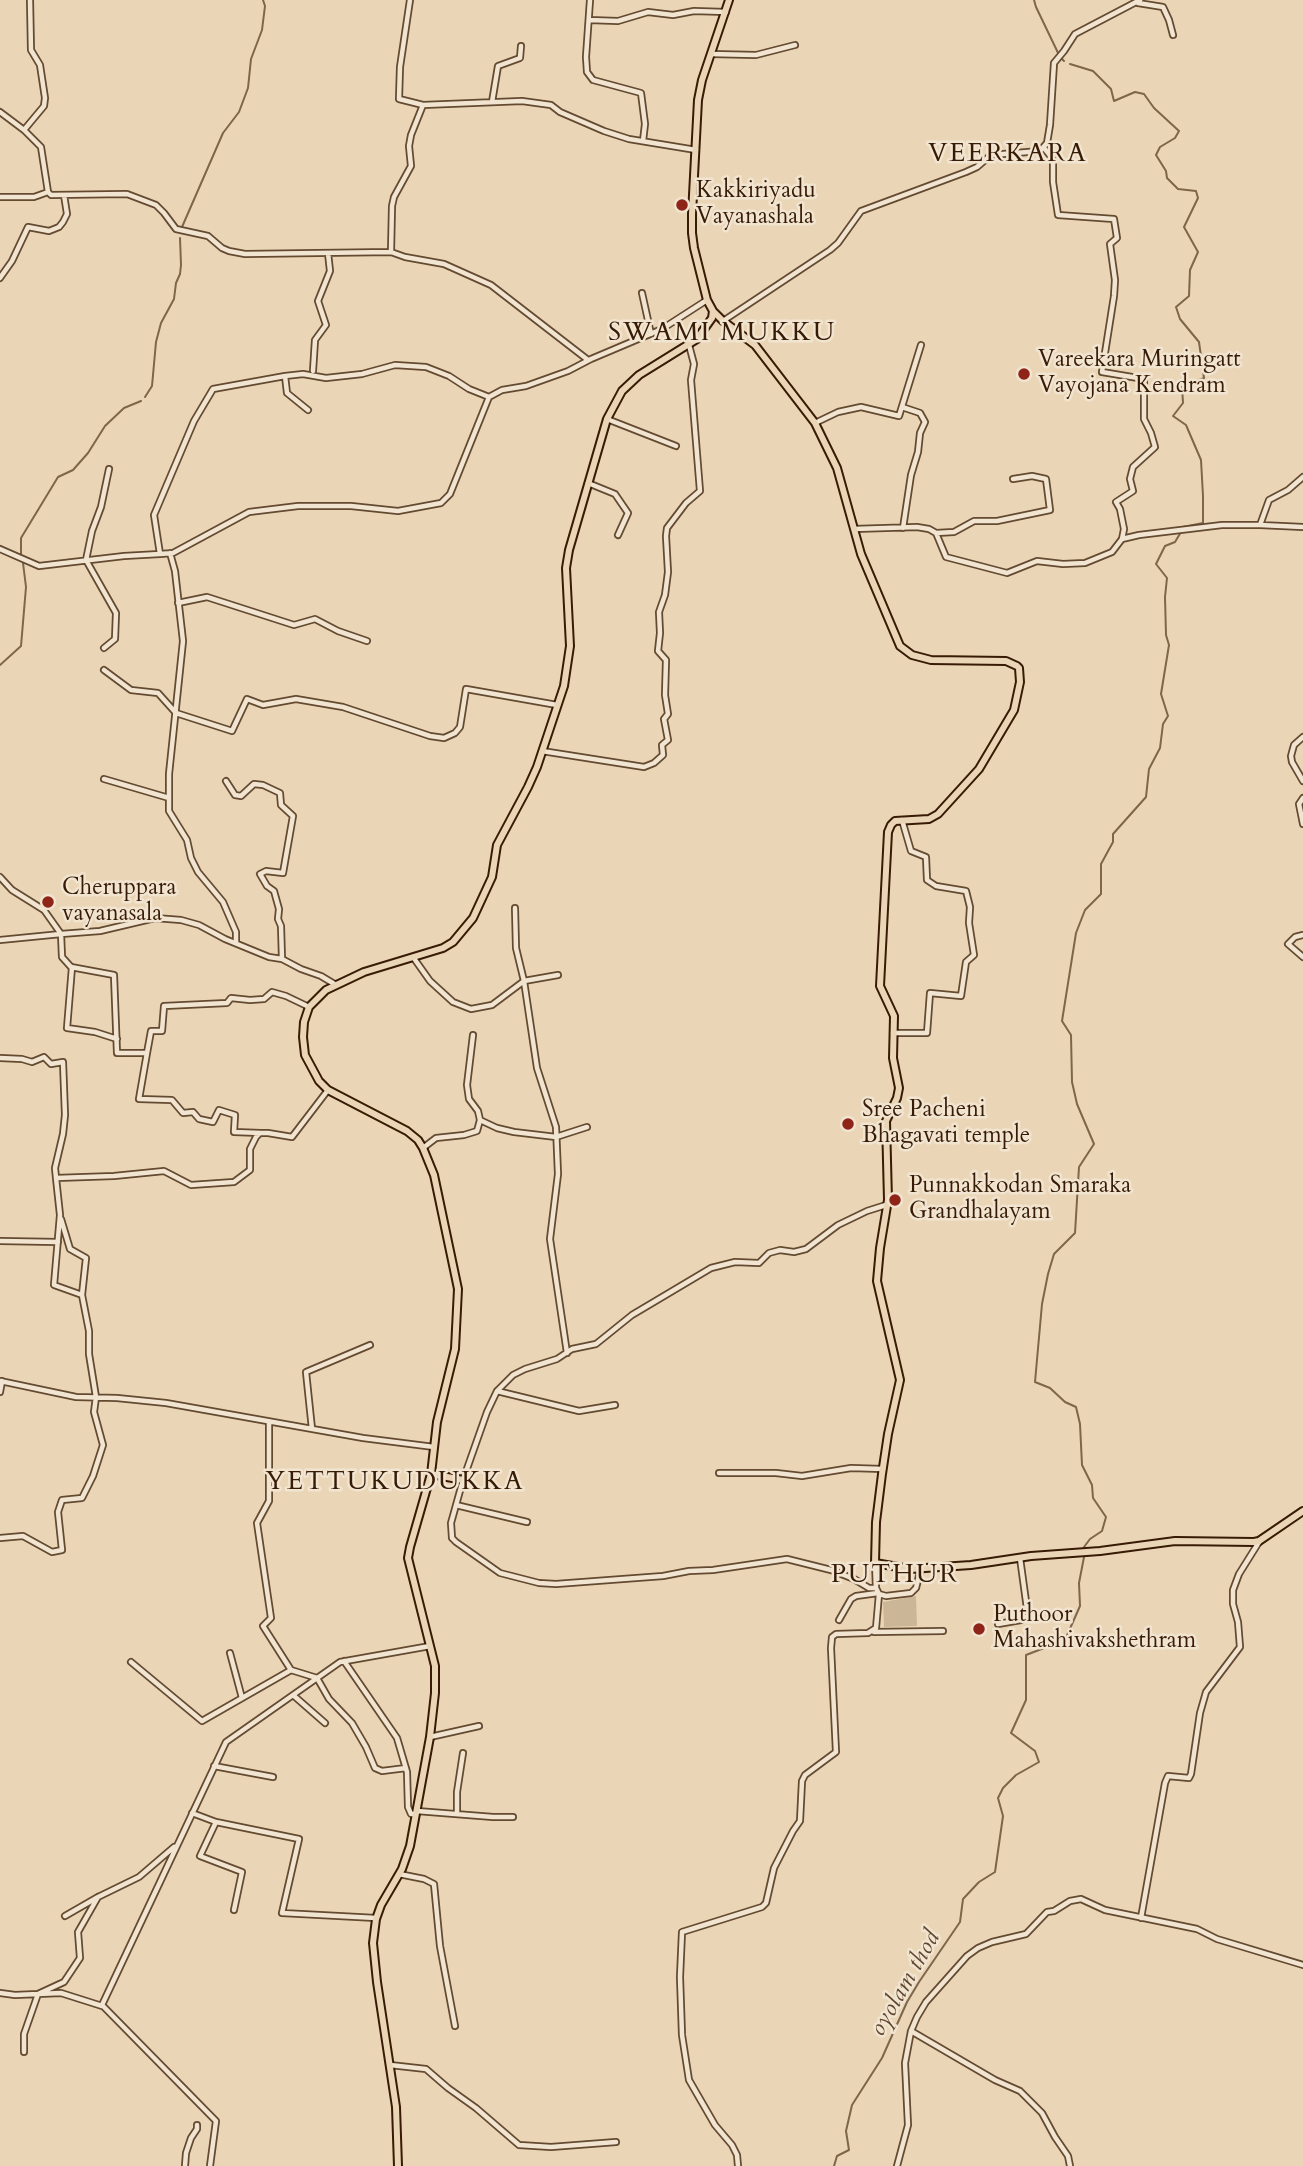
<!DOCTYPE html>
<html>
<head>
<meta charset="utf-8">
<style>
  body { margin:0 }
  canvas { display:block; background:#ead6b6 }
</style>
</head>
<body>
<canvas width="1303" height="2166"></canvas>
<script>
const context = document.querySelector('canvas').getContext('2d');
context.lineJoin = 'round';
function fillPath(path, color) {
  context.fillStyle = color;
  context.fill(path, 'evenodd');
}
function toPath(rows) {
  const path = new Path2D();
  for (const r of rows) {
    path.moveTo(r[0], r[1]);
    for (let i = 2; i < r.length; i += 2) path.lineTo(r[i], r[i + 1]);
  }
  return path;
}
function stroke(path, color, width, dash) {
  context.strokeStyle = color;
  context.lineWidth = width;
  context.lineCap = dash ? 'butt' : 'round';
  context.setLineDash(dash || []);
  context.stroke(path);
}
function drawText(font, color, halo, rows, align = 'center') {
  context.font = font + ' Cardo,serif';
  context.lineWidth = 5;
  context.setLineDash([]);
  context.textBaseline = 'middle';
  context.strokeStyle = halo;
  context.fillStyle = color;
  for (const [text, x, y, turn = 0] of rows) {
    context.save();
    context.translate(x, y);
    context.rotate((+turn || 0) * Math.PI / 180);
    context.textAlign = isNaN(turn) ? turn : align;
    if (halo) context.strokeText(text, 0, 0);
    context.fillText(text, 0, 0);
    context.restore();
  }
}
fillPath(toPath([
  [916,1596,917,1626,884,1627,883,1602]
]), '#ccb698');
stroke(toPath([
  [1034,0,1036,7,1060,57,1064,61],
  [1070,64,1093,71,1111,89,1114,101,1135,92,1144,94,1154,108,1179,131,1175,138,1160,147,1156,155,1166,171,1167,178,1178,189,1196,191,1198,198,1184,227,1198,252,1190,270,1189,296,1176,307,1180,319,1199,342,1204,378,1182,387,1183,403,1173,416,1186,425,1201,460,1203,496,1203,523,1183,527],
  [182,227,223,133,239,112,248,88,251,59,262,30,265,6,263,0],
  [145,397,152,386,156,342,161,323,174,299,176,283,180,274,181,265,180,238],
  [21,554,21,538,58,477,73,470,88,453,105,426,124,408,141,401],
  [0,665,21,646,26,587,23,563],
  [1084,1547,1090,1539,1102,1531,1106,1517,1093,1498,1092,1485,1082,1465,1080,1424,1076,1407,1065,1402,1050,1388,1035,1382,1042,1304,1048,1274,1054,1254,1075,1233,1079,1167,1094,1144,1077,1104,1072,1082,1071,1035,1062,1021,1076,933,1085,910,1101,894,1101,864,1113,842,1113,834,1146,797,1149,769,1160,748,1163,724,1168,716,1161,694,1169,645,1166,635,1165,597,1167,578,1156,564,1165,546,1175,542,1181,532],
  [834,2166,837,2156,849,2150,846,2131,852,2105,882,2058,907,2002,919,1982,960,1922,963,1899,979,1882,995,1872,1003,1816,998,1798,1003,1788,1016,1775,1039,1762,1035,1751,1011,1733,1026,1700,1026,1655,1065,1640,1080,1606,1079,1583,1084,1557]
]), '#7e654b', 2);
const minor = toPath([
  [410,0,400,67,399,99,423,105,522,101,551,105,560,112,604,131,629,139,696,150],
  [590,0,586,57,587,72,593,80,641,93,645,124,643,141],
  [1138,3,1163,7,1169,20,1173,35],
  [589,20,618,21,648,12,673,15,694,11,726,12],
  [711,54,756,55,795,45],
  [492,102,498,66,520,58,521,46],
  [0,112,24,130,41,147,48,192,51,195,127,194,156,205,164,213,176,229,208,236,222,248,229,251,245,254,391,252,405,257,444,264,491,285,588,360,586,361],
  [24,130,44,106,45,98,40,65,31,50,30,0],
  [1044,148,1053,159,1053,182,1058,215,1114,219,1117,238,1110,244,1115,280,1114,296,1102,372,1144,379,1144,419,1151,433,1155,447,1133,467,1130,479,1133,491,1116,502,1120,509,1124,529,1122,539],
  [0,197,34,197,48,192],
  [391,252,392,206,394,197,411,166,409,146,411,135,423,105],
  [0,278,12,261,28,227,49,231,59,227,63,222,67,214,64,195],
  [642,293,651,334],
  [723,321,830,250,838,243,861,211,966,172,977,167,991,155,1040,151,1047,143,1050,125,1054,63,1064,51,1075,34,1140,0],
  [313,371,315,340,326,325,318,301,330,271,328,253],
  [902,407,920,413,925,422,920,433,918,452,911,475,903,528],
  [308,410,287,393,285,376,303,374,326,378,362,374,395,365,426,367,449,376,469,389,489,397],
  [607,419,676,446],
  [815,423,838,412,861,407,899,416,921,345],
  [588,483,615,494,628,513,618,535],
  [1260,525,1303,527],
  [854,529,917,527,929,529,936,533,946,557,1007,573,1037,561,1063,564,1085,563,1112,552,1122,539,1139,535,1222,525,1260,525,1269,500,1288,490,1303,477],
  [936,533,954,532,974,521,997,521,1050,510,1046,479,1032,476,1013,479],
  [0,549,39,566,124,556,160,554,173,553,249,512,298,506,351,506,398,511,441,503,450,494,489,397,502,390,526,386,568,371,591,359,662,329,707,300],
  [170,553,175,571,183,641,169,774,169,811,187,840,191,858,198,872,223,902,236,932,236,943],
  [160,554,154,515,194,421,213,389,285,376],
  [178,603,207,597,294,625,315,619,338,631,367,641],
  [104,648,115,639,116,613,86,560,92,531,101,507,109,469],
  [104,670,131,690,158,693,176,713,232,731,247,699,263,705,296,699,343,707,430,736,444,738,455,733,460,727,466,689,557,705],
  [1303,737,1294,745,1291,756,1292,762,1303,781],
  [542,751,644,767,654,763,663,755,662,745,668,740,664,719,668,714,665,695,666,660,658,651,660,633,659,612,665,595,668,572,666,536,667,528,686,503,700,491,691,380,694,364,689,345],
  [104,779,169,798],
  [226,781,235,795,241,796,254,784,263,785,280,793,281,805,293,816,283,873,266,871,260,874,267,886,274,891,279,909,278,919,281,926,282,959],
  [1303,798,1299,804,1303,824],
  [0,877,12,890,44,910,61,934,0,940],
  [515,908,516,948,524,981,537,1068,556,1127,558,1174,550,1239,567,1353],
  [1303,935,1295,937,1288,944,1303,957],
  [413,957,430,981,453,1002,471,1009,492,1005,524,981,558,975],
  [72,967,67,1028,95,1032,117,1039],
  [309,1007,286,996,272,992,264,999,250,1000,231,998,227,1003,164,1006,162,1031,151,1031,147,1053,117,1053,114,975,71,967,62,957,61,934,100,931,155,918,181,920,199,925,225,939,269,957,282,959,301,969,321,976,336,985],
  [893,1033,927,1033,930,993,961,996,966,962,974,955,969,923,970,907,966,891,936,886,927,880,926,857,911,851,902,820],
  [473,1035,467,1085,469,1099,478,1111,480,1120],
  [147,1053,139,1099,172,1100,183,1113,193,1112,199,1119,213,1122,219,1110,235,1115,234,1132,261,1133],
  [0,1058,22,1059,32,1062,44,1057,51,1064,63,1062,65,1115,63,1134,55,1168,56,1178],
  [423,1148,436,1138,464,1135,477,1131,480,1120,497,1128,514,1132,556,1137,587,1127],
  [61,1219,70,1249,86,1258,82,1295],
  [0,1241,58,1242],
  [0,1381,76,1397,117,1398,166,1403,363,1438,434,1447],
  [497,1391,579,1411,615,1405],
  [0,1392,2,1381],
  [269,1422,269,1501,257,1523,271,1618,263,1626,291,1670],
  [312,1429,306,1372,370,1345],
  [719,1473,776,1473,802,1476,851,1468,883,1469],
  [456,1505,527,1522],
  [0,1538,23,1536,52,1552,62,1550,58,1512,62,1500,82,1498,93,1476,103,1445,94,1412,96,1397,89,1354,89,1331,82,1295,54,1285,60,1215,56,1178,114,1176,164,1171,191,1185,234,1182,250,1170,250,1149,256,1137,260,1133,268,1133,292,1137,328,1090],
  [875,1563,876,1588,869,1588,854,1579,831,1570,787,1559,713,1570,689,1571,663,1576,556,1584,539,1583,500,1573,456,1542,452,1538,451,1523,463,1480,487,1412,497,1391,513,1375,525,1369,557,1359,572,1349,596,1344,632,1315,711,1268,735,1262,759,1263,769,1253,780,1250,794,1252,806,1249,838,1225,867,1211,886,1205],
  [879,1594,886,1596,911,1593,916,1588,921,1568],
  [839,1620,851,1599,856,1596,878,1593],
  [998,1624,1021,1620,1028,1616,1020,1558],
  [874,1632,943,1631],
  [230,1653,242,1698],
  [344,1661,397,1738,407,1772,408,1807,411,1814,415,1814],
  [131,1662,202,1721,291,1670,317,1678,329,1699,352,1723,366,1747,375,1768,382,1771,406,1768],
  [293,1695,325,1723],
  [430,1737,479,1726],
  [214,1766,273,1777],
  [417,1811,493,1817,513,1817],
  [192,1813,216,1822,200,1856,242,1872,234,1910],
  [457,1814,457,1792,463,1753],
  [216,1822,299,1839,282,1913,376,1918],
  [399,1874,424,1879,434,1884,440,1946,455,2026],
  [65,1916,98,1897,139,1877,174,1847],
  [1141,1918,1165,1783,1168,1776,1189,1778,1191,1774,1200,1713,1206,1692,1240,1647,1238,1622,1233,1604,1233,1590,1239,1574,1259,1542],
  [0,1993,15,1995,61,1993,102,2006],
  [911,2031,995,2080,1020,2091,1042,2113,1055,2137,1068,2156,1070,2166],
  [24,2052,24,2034,38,1994,64,1982,80,1958,78,1932,98,1897],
  [390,2065,426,2069,448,2088,476,2108,519,2145,551,2147,616,2142],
  [185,2166,186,2153,191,2138,197,2129,197,2125],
  [210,2166,216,2121,102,2005,226,1742,340,1662,430,1646],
  [738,2166,737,2155,732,2145,715,2125,689,2080,682,2035,680,1977,682,1932,762,1907,766,1903,774,1868,793,1831,800,1821,802,1781,805,1775,836,1752,831,1648,832,1637,836,1634,868,1633,876,1628,879,1594,876,1588],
  [897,2166,908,2125,905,2063,911,2031,917,2017,926,2002,967,1956,978,1948,992,1942,1026,1934,1047,1912,1054,1911,1070,1901,1081,1899,1105,1910,1197,1929,1217,1939,1303,1965]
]);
const major = toPath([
  [729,0,702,80,698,100,692,214,692,233,694,248,707,300,713,311,723,321,755,345,815,423,837,468,861,554,900,646,912,655,931,660,1006,661,1017,666,1019,668,1020,682,1014,710,979,769,938,814,929,819,895,821,891,825,888,832,880,986,894,1016,893,1058,899,1088,897,1098,886,1121,888,1200,880,1248,877,1281,900,1380,888,1434,882,1474,876,1522,875,1563,910,1569,971,1565,1031,1556,1100,1551,1175,1541,1254,1542,1259,1541,1303,1511],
  [431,1474,463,1480],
  [398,2166,396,2107,377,1982,373,1943,376,1919,381,1905,402,1869,410,1846,430,1737,435,1693,435,1666,408,1558,410,1547,431,1474,437,1422,455,1349,458,1289,434,1175,423,1148,418,1140,407,1131,328,1090,319,1081,305,1055,303,1037,304,1022,309,1007,326,990,364,972,443,948,453,942,473,918,492,877,497,845,528,787,537,767,564,686,570,646,566,568,569,550,607,419,622,391,639,375,697,339,712,318,713,311]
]);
stroke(minor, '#644a31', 8);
stroke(major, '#381b05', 10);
stroke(minor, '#f1e4d0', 4.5);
stroke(major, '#ead6b6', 6);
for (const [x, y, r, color] of [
  [682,205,7,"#8f2418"],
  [1024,374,7,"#8f2418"],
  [48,902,7,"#8f2418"],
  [848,1124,7,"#8f2418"],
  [895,1200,7,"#8f2418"],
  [979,1629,7,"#8f2418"]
]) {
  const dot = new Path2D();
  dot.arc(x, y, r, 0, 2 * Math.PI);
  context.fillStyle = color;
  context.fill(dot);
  stroke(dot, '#f1e4d0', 2.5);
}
drawText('23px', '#381b05', '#f1e4d0', [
  ["Kakkiriyadu",696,192],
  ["Vayanashala",696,218],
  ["Vareekara Muringatt",1038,361],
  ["Vayojana Kendram",1038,387],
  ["Cheruppara",62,889],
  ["vayanasala",62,915],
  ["Sree Pacheni",862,1111],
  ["Bhagavati temple",862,1137],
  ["Punnakkodan Smaraka",909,1187],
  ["Grandhalayam",909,1213],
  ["Puthoor",993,1616],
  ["Mahashivakshethram",993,1642]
], 'left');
drawText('italic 24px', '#61462e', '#f1e4d0', [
  ["oyolam thod",906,1984,-60]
]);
context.letterSpacing = '2px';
drawText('26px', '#381b05', '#f1e4d0', [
  ["VEERKARA",1008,155],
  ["SWAMI MUKKU",722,334],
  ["YETTUKUDUKKA",395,1483],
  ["PUTHUR",895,1576]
]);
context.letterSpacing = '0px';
</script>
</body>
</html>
